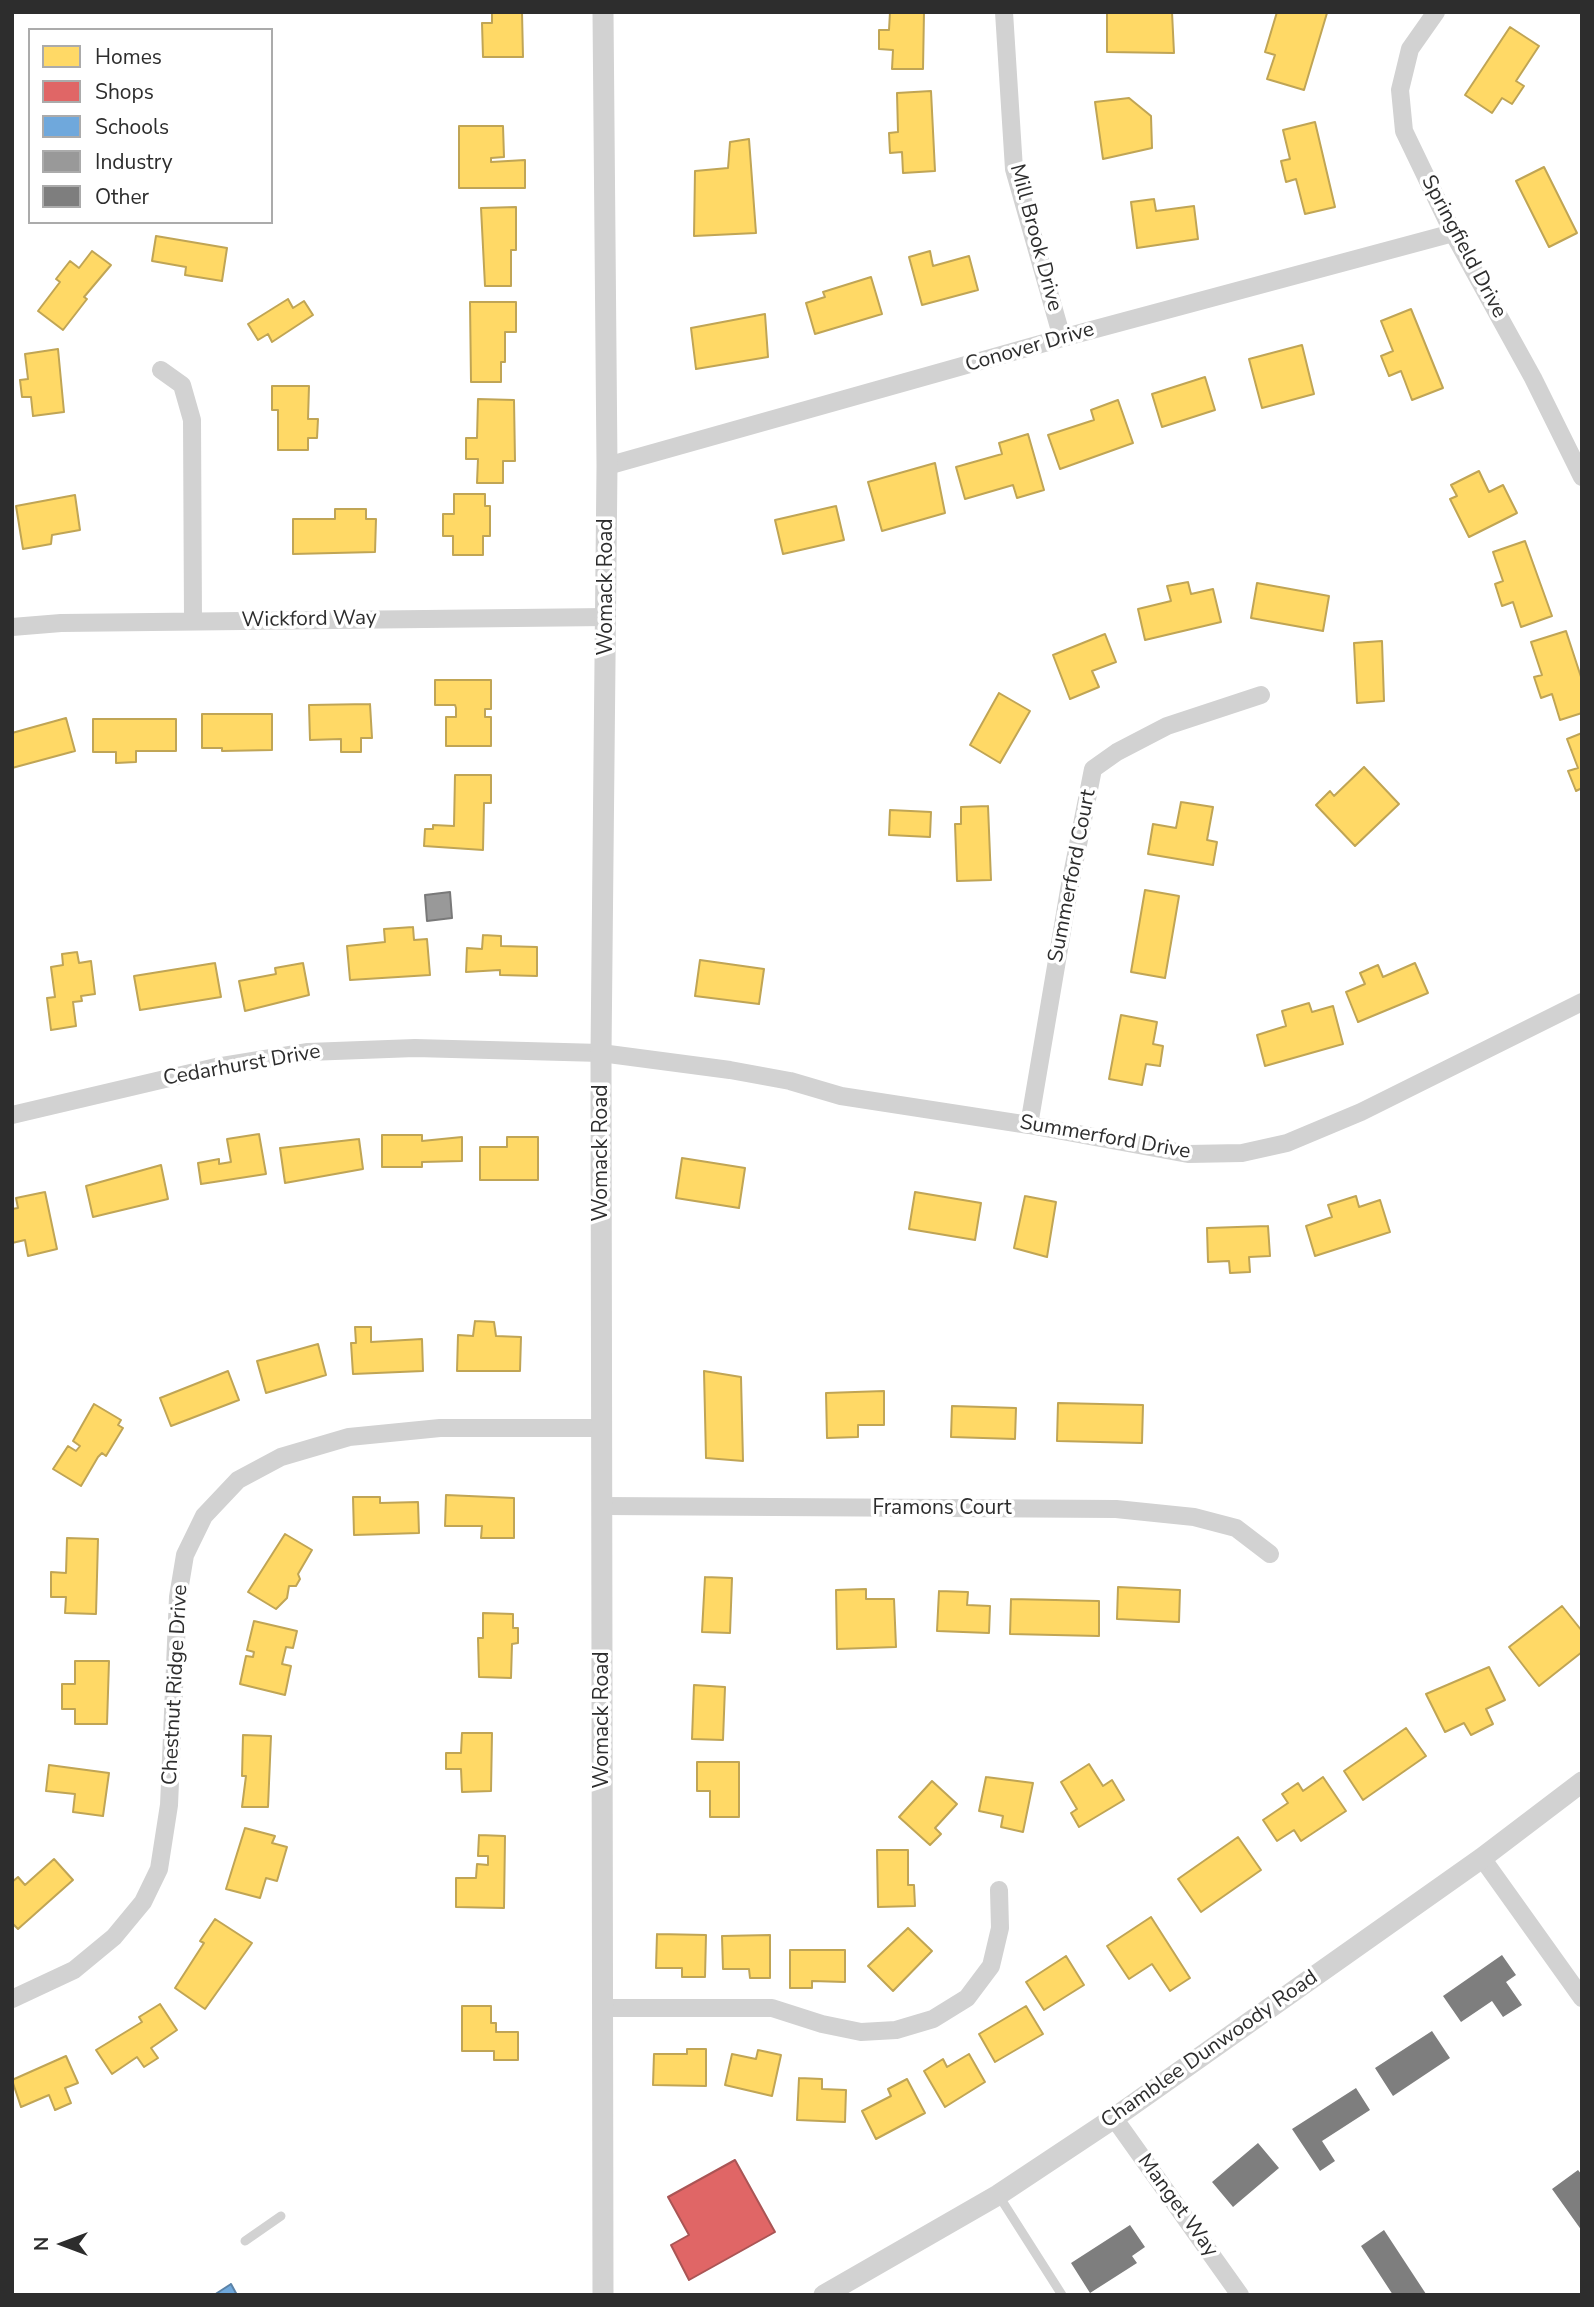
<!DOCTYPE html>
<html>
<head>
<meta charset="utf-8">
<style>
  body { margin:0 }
  #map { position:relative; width:1594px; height:2307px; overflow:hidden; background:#fff; font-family:"Nunito Sans",sans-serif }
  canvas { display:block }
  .frame { position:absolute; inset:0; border:14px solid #2d2d2d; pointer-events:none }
  .legend { position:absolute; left:28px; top:28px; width:245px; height:196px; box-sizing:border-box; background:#fff; border:2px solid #ababab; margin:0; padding:9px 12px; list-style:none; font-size:21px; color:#2d2d2d }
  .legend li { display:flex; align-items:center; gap:14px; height:35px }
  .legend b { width:35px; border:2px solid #ababab }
  .north { position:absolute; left:28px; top:2209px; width:70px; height:70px; -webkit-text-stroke:5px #fff; paint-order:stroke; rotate:270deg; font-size:19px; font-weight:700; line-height:28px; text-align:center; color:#2d2d2d }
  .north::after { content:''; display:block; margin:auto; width:24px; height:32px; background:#2d2d2d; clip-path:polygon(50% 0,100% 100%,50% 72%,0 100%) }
</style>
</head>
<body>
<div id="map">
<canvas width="1594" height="2307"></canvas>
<div class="frame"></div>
<ul class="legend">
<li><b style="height:19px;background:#ffd966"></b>Homes</li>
<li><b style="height:19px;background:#e06666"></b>Shops</li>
<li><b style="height:19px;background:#6fa8dc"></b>Schools</li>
<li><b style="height:19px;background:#999"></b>Industry</li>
<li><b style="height:19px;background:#7e7e7e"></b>Other</li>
</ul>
<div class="north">N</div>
</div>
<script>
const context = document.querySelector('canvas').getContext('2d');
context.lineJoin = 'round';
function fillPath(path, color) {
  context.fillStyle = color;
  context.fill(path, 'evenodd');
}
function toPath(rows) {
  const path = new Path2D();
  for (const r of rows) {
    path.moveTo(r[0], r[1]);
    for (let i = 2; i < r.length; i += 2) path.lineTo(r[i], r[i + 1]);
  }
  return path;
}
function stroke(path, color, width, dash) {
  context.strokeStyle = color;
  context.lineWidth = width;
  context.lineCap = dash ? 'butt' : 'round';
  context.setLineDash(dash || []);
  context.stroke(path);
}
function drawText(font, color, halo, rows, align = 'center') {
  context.font = font + ' "Nunito Sans",sans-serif';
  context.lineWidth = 7;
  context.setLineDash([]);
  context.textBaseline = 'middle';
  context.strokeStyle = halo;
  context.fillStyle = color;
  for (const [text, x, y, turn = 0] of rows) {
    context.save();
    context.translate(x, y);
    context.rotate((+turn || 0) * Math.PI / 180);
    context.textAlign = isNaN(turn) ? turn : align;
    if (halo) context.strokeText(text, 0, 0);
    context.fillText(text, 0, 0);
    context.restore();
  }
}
const homes = toPath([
  [492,12,522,12,523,57,483,57,482,23,492,23,492,12],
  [890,12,924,12,923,69,892,69,893,50,879,49,879,30,889,30,890,12],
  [1107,12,1172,12,1174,53,1107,52,1107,12],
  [1277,12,1327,13,1304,90,1267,79,1275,55,1265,52,1277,12],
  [1510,27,1539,46,1516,81,1524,86,1512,104,1502,98,1492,113,1465,95,1510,27],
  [931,91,935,171,903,173,902,152,890,153,889,133,898,132,897,93,931,91],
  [1129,98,1151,116,1152,148,1103,159,1095,102,1129,98],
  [1315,122,1335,207,1305,214,1296,179,1286,182,1281,161,1290,159,1283,130,1315,122],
  [459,126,503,126,504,157,491,158,491,162,525,160,525,188,459,188,459,126],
  [749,139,756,233,694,236,695,171,728,168,730,142,749,139],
  [1544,167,1577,233,1549,247,1516,181,1544,167],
  [1154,199,1156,211,1194,206,1198,239,1137,248,1131,202,1154,199],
  [516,207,516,250,511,250,511,286,485,286,481,208,516,207],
  [156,236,227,248,222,281,185,275,186,267,152,261,156,236],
  [92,251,111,265,84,297,87,299,63,330,38,311,60,282,56,279,70,261,79,268,92,251],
  [930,251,933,266,969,256,978,290,922,305,909,257,930,251],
  [871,277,882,314,815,334,806,303,825,297,823,292,871,277],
  [288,299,293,308,304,301,313,315,272,342,268,334,258,340,248,324,288,299],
  [470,302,516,302,516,332,505,332,505,362,501,362,501,382,471,382,470,302],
  [1411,309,1443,388,1412,400,1401,371,1389,376,1381,356,1393,351,1381,321,1411,309],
  [765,314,768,357,696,369,691,328,765,314],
  [1302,345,1314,394,1262,408,1249,359,1302,345],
  [58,349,64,412,33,416,31,397,22,397,20,380,28,379,25,354,58,349],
  [1205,377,1215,410,1162,427,1152,394,1205,377],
  [272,386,309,386,308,419,318,419,317,438,308,438,308,450,278,450,278,410,272,410,272,386],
  [478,399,514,400,515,461,503,461,503,483,477,483,478,459,466,459,466,438,477,438,478,399],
  [1118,400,1133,443,1060,469,1048,435,1094,420,1091,410,1118,400],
  [1028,434,1044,490,1017,498,1013,485,965,499,956,467,1002,454,999,443,1028,434],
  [935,463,945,513,882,531,868,482,935,463],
  [1479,471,1489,492,1503,485,1517,513,1469,537,1450,499,1457,496,1451,485,1479,471],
  [454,494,485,494,485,506,490,506,490,536,483,536,483,555,453,555,453,536,443,536,443,514,454,514,454,494],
  [75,495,80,530,52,535,51,544,23,549,16,506,75,495],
  [836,506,844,540,783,554,775,520,836,506],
  [335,509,366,509,366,519,376,519,375,552,293,554,293,519,335,519,335,509],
  [1525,541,1552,616,1521,627,1513,602,1502,606,1495,584,1503,581,1493,552,1525,541],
  [1188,582,1191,594,1213,589,1221,622,1145,640,1138,609,1171,601,1167,586,1188,582],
  [1257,583,1329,596,1323,631,1251,618,1257,583],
  [1566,631,1582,680,1582,713,1560,720,1552,694,1541,698,1534,677,1542,675,1531,642,1566,631],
  [1105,634,1116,662,1092,671,1099,687,1070,699,1053,655,1105,634],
  [1382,641,1384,701,1357,703,1354,643,1382,641],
  [435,680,491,680,491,709,485,709,485,717,491,717,491,746,446,746,446,717,456,717,456,708,455,705,435,705,435,680],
  [999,693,1030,711,1000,763,970,745,999,693],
  [370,704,372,738,361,738,361,752,341,752,341,739,310,740,309,705,370,704],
  [202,714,272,714,272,750,222,751,222,748,202,748,202,714],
  [66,718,75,751,12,768,12,733,66,718],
  [93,719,176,719,176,751,136,751,136,762,116,763,116,752,93,752,93,719],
  [1582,733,1582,788,1576,791,1568,771,1578,768,1567,739,1582,733],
  [1364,767,1399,804,1355,846,1316,805,1330,791,1334,796,1364,767],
  [455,775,491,775,491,803,484,803,483,850,424,846,425,829,433,829,433,825,454,826,455,775],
  [1181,802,1213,807,1207,840,1217,842,1213,865,1148,854,1153,824,1176,828,1181,802],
  [988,806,991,880,957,881,955,824,961,824,961,807,988,806],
  [890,810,931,812,930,837,889,835,890,810],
  [1145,890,1179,896,1165,978,1131,972,1145,890],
  [413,927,414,940,427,939,430,975,350,980,347,946,385,942,384,929,413,927],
  [483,935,501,936,501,946,537,947,537,976,500,975,500,970,466,972,467,948,482,949,483,935],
  [77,952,79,963,91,961,95,994,81,996,82,1001,73,1002,76,1026,51,1030,47,998,55,997,51,967,63,965,62,954,77,952],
  [700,960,764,969,759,1004,695,996,700,960],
  [215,963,221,997,140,1010,134,976,215,963],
  [303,963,309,995,245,1011,239,981,276,974,275,968,303,963],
  [1415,963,1428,993,1358,1022,1346,992,1365,984,1360,973,1378,965,1383,977,1415,963],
  [1309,1003,1312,1012,1333,1006,1343,1044,1265,1066,1257,1035,1286,1026,1282,1011,1309,1003],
  [1121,1015,1157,1022,1153,1044,1163,1046,1160,1066,1146,1064,1142,1085,1109,1079,1121,1015],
  [259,1134,266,1174,201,1184,198,1163,219,1159,219,1164,231,1162,227,1139,259,1134],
  [382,1135,422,1135,422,1141,462,1137,462,1161,422,1162,422,1167,382,1167,382,1135],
  [507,1137,538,1137,538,1180,480,1180,480,1147,507,1147,507,1137],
  [359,1139,363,1169,285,1183,280,1148,359,1139],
  [682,1158,745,1168,739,1208,676,1198,682,1158],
  [161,1165,168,1199,93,1217,86,1186,161,1165],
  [45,1192,57,1249,28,1256,25,1240,12,1243,12,1209,18,1208,16,1198,45,1192],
  [915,1192,981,1203,975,1240,909,1229,915,1192],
  [1025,1196,1056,1202,1047,1257,1014,1248,1025,1196],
  [1356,1196,1359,1207,1380,1200,1390,1232,1315,1256,1306,1226,1332,1217,1328,1205,1356,1196],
  [1268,1226,1270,1256,1249,1257,1250,1272,1230,1273,1229,1261,1208,1262,1207,1228,1268,1226],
  [475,1321,494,1322,496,1336,521,1337,520,1371,457,1371,458,1335,473,1336,475,1321],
  [355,1327,371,1327,371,1342,422,1339,423,1371,353,1374,351,1343,356,1343,355,1327],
  [318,1344,326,1375,266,1393,257,1361,318,1344],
  [228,1371,239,1400,171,1426,160,1398,228,1371],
  [704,1371,741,1377,743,1461,706,1458,704,1371],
  [884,1391,884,1425,858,1425,858,1437,827,1438,826,1393,884,1391],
  [1058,1403,1143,1405,1142,1443,1057,1441,1058,1403],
  [94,1404,121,1420,118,1425,123,1428,106,1456,102,1453,98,1457,81,1486,53,1469,68,1446,76,1451,80,1446,73,1441,94,1404],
  [952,1406,1016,1408,1015,1439,951,1437,952,1406],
  [446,1495,514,1498,514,1538,481,1538,482,1526,445,1526,446,1495],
  [353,1497,380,1497,380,1503,418,1502,419,1533,354,1535,353,1497],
  [285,1534,312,1550,298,1574,300,1579,296,1586,289,1586,287,1598,276,1609,248,1592,285,1534],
  [67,1538,98,1539,96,1614,65,1613,66,1597,51,1597,51,1572,66,1573,67,1538],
  [705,1577,732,1578,730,1633,702,1632,705,1577],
  [1118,1587,1180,1590,1179,1622,1117,1619,1118,1587],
  [866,1589,866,1599,894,1599,896,1647,837,1649,836,1590,866,1589],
  [939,1591,968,1592,967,1605,990,1606,989,1633,937,1631,939,1591],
  [1011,1599,1099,1601,1099,1636,1010,1634,1011,1599],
  [1562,1606,1582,1631,1582,1652,1539,1686,1509,1647,1562,1606],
  [483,1613,513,1614,513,1628,518,1628,518,1643,512,1644,511,1678,479,1677,478,1638,483,1638,483,1613],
  [254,1621,297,1631,293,1648,286,1647,282,1664,291,1666,285,1695,240,1684,246,1656,253,1657,254,1652,247,1650,254,1621],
  [75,1661,109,1661,107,1724,75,1724,75,1709,62,1709,62,1684,75,1684,75,1661],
  [1489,1667,1505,1700,1486,1709,1493,1724,1471,1735,1464,1723,1445,1732,1426,1694,1489,1667],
  [694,1685,725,1687,723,1740,692,1739,694,1685],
  [1406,1728,1426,1756,1363,1800,1344,1771,1406,1728],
  [462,1733,492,1733,491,1791,462,1792,461,1769,446,1769,446,1753,461,1753,462,1733],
  [243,1735,271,1736,268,1807,242,1807,246,1776,242,1776,243,1735],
  [697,1762,739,1762,739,1817,710,1817,710,1791,697,1791,697,1762],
  [1089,1764,1103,1786,1112,1780,1124,1800,1079,1827,1071,1813,1077,1809,1061,1782,1089,1764],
  [49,1765,109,1773,103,1816,73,1812,75,1794,46,1791,49,1765],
  [986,1777,1033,1783,1023,1832,1001,1827,1003,1816,979,1811,986,1777],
  [1323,1777,1346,1811,1301,1841,1294,1830,1277,1841,1263,1820,1288,1803,1282,1794,1298,1783,1303,1791,1323,1777],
  [932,1781,957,1804,935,1828,941,1834,930,1845,899,1817,932,1781],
  [245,1828,275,1836,272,1843,287,1847,277,1881,266,1878,260,1898,226,1889,245,1828],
  [479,1835,505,1836,504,1908,456,1907,456,1878,476,1878,477,1864,488,1865,488,1856,478,1856,479,1835],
  [1238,1837,1261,1870,1201,1912,1178,1879,1238,1837],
  [877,1850,908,1850,908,1885,914,1885,915,1906,878,1907,877,1850],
  [54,1859,73,1880,18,1929,12,1923,12,1882,18,1877,25,1885,54,1859],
  [1151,1917,1190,1978,1170,1991,1152,1964,1129,1979,1107,1946,1151,1917],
  [215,1919,252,1943,205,2009,175,1988,204,1943,200,1941,215,1919],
  [908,1928,932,1951,893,1991,868,1966,908,1928],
  [657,1934,706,1935,705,1977,682,1977,682,1968,656,1968,657,1934],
  [770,1935,770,1978,750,1978,749,1969,723,1969,722,1936,770,1935],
  [790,1950,845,1950,845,1982,812,1981,812,1988,790,1988,790,1950],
  [1066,1956,1084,1985,1044,2010,1026,1982,1066,1956],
  [160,2004,177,2030,151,2048,158,2058,144,2067,137,2057,112,2074,96,2050,142,2022,139,2017,160,2004],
  [462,2006,491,2006,491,2023,496,2023,496,2032,518,2032,518,2060,494,2060,494,2051,462,2051,462,2006],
  [1026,2006,1043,2034,995,2062,979,2034,1026,2006],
  [687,2049,706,2049,706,2086,653,2085,654,2054,687,2054,687,2049],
  [758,2050,781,2055,772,2096,725,2085,732,2054,756,2059,758,2050],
  [969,2054,985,2082,945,2107,924,2071,943,2059,947,2067,969,2054],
  [66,2056,78,2083,65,2088,71,2103,55,2110,49,2095,21,2107,12,2080,66,2056],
  [799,2078,822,2079,822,2089,846,2090,845,2122,797,2120,799,2078],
  [907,2079,925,2113,876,2139,862,2111,891,2096,888,2089,907,2079]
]);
fillPath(homes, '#ffd966');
stroke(homes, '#c0a555', 2);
const shops = toPath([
  [735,2160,775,2232,689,2280,671,2245,689,2235,668,2197,735,2160]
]);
fillPath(shops, '#e06666');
stroke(shops, '#a55', 2);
const schools = toPath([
  [231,2284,237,2295,214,2295,231,2284]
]);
fillPath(schools, '#6fa8dc');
stroke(schools, '#5b83a8', 2);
const industry = toPath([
  [450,892,452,918,427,921,425,895,450,892]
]);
fillPath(industry, '#999');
stroke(industry, '#797979', 2);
fillPath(toPath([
  [1502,1955,1516,1975,1506,1982,1522,2005,1503,2017,1492,2001,1461,2022,1443,1996],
  [1432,2031,1450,2058,1393,2096,1375,2068],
  [1356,2088,1370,2110,1322,2141,1335,2161,1320,2171,1292,2129],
  [1258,2143,1279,2168,1233,2207,1212,2182],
  [1578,2170,1582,2175,1582,2231,1552,2189],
  [1130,2225,1145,2247,1132,2256,1137,2263,1090,2293,1071,2263],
  [1384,2230,1426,2294,1424,2295,1393,2295,1361,2246]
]), '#7e7e7e');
stroke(toPath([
  [999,2196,1062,2295],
  [245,2241,281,2216]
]), '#d2d2d2', 9);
stroke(toPath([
  [1004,12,1014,169,1062,338],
  [1436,12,1410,49,1400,90,1404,131,1453,233,1533,378,1582,477],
  [161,370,182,385,192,420,193,621],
  [607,466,1062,338,1453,233],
  [12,627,61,623,607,617],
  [12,1115,216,1067,308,1052,415,1048,601,1053,730,1070,790,1081,841,1096,1029,1125,1188,1154,1242,1153,1287,1143,1361,1112,1582,1002],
  [1029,1125,1069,890,1093,769,1117,752,1167,726,1261,695],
  [603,1506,1116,1509,1194,1517,1236,1528,1270,1554],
  [1482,1858,1582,1998],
  [12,1999,74,1970,114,1937,143,1902,159,1869,169,1805,178,1597,185,1555,204,1516,238,1480,281,1457,349,1437,440,1428,603,1428],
  [604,2008,772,2008,822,2024,861,2032,896,2030,933,2019,967,1998,991,1966,1000,1928,999,1890],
  [1114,2118,1240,2295]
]), '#d2d2d2', 18);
stroke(toPath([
  [603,12,607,466,601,1053,603,2295],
  [824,2295,998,2195,1114,2118,1482,1858,1582,1782]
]), '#d2d2d2', 21);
drawText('21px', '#2d2d2d', '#fff', [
  ["Mill Brook Drive",1035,238,75],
  ["Springfield Drive",1463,247,62],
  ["Conover Drive",1030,348,-16],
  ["Womack Road",607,587,-90],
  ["Wickford Way",309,620,-1],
  ["Summerford Court",1073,876,-79],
  ["Cedarhurst Drive",242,1066,-10],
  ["Summerford Drive",1105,1138,10],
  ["Womack Road",602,1153,-90],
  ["Framons Court",942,1509],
  ["Chestnut Ridge Drive",176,1685,-87],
  ["Womack Road",603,1720,-90],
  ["Chamblee Dunwoody Road",1210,2050,-35],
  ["Manget Way",1177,2206,54]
]);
</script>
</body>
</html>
